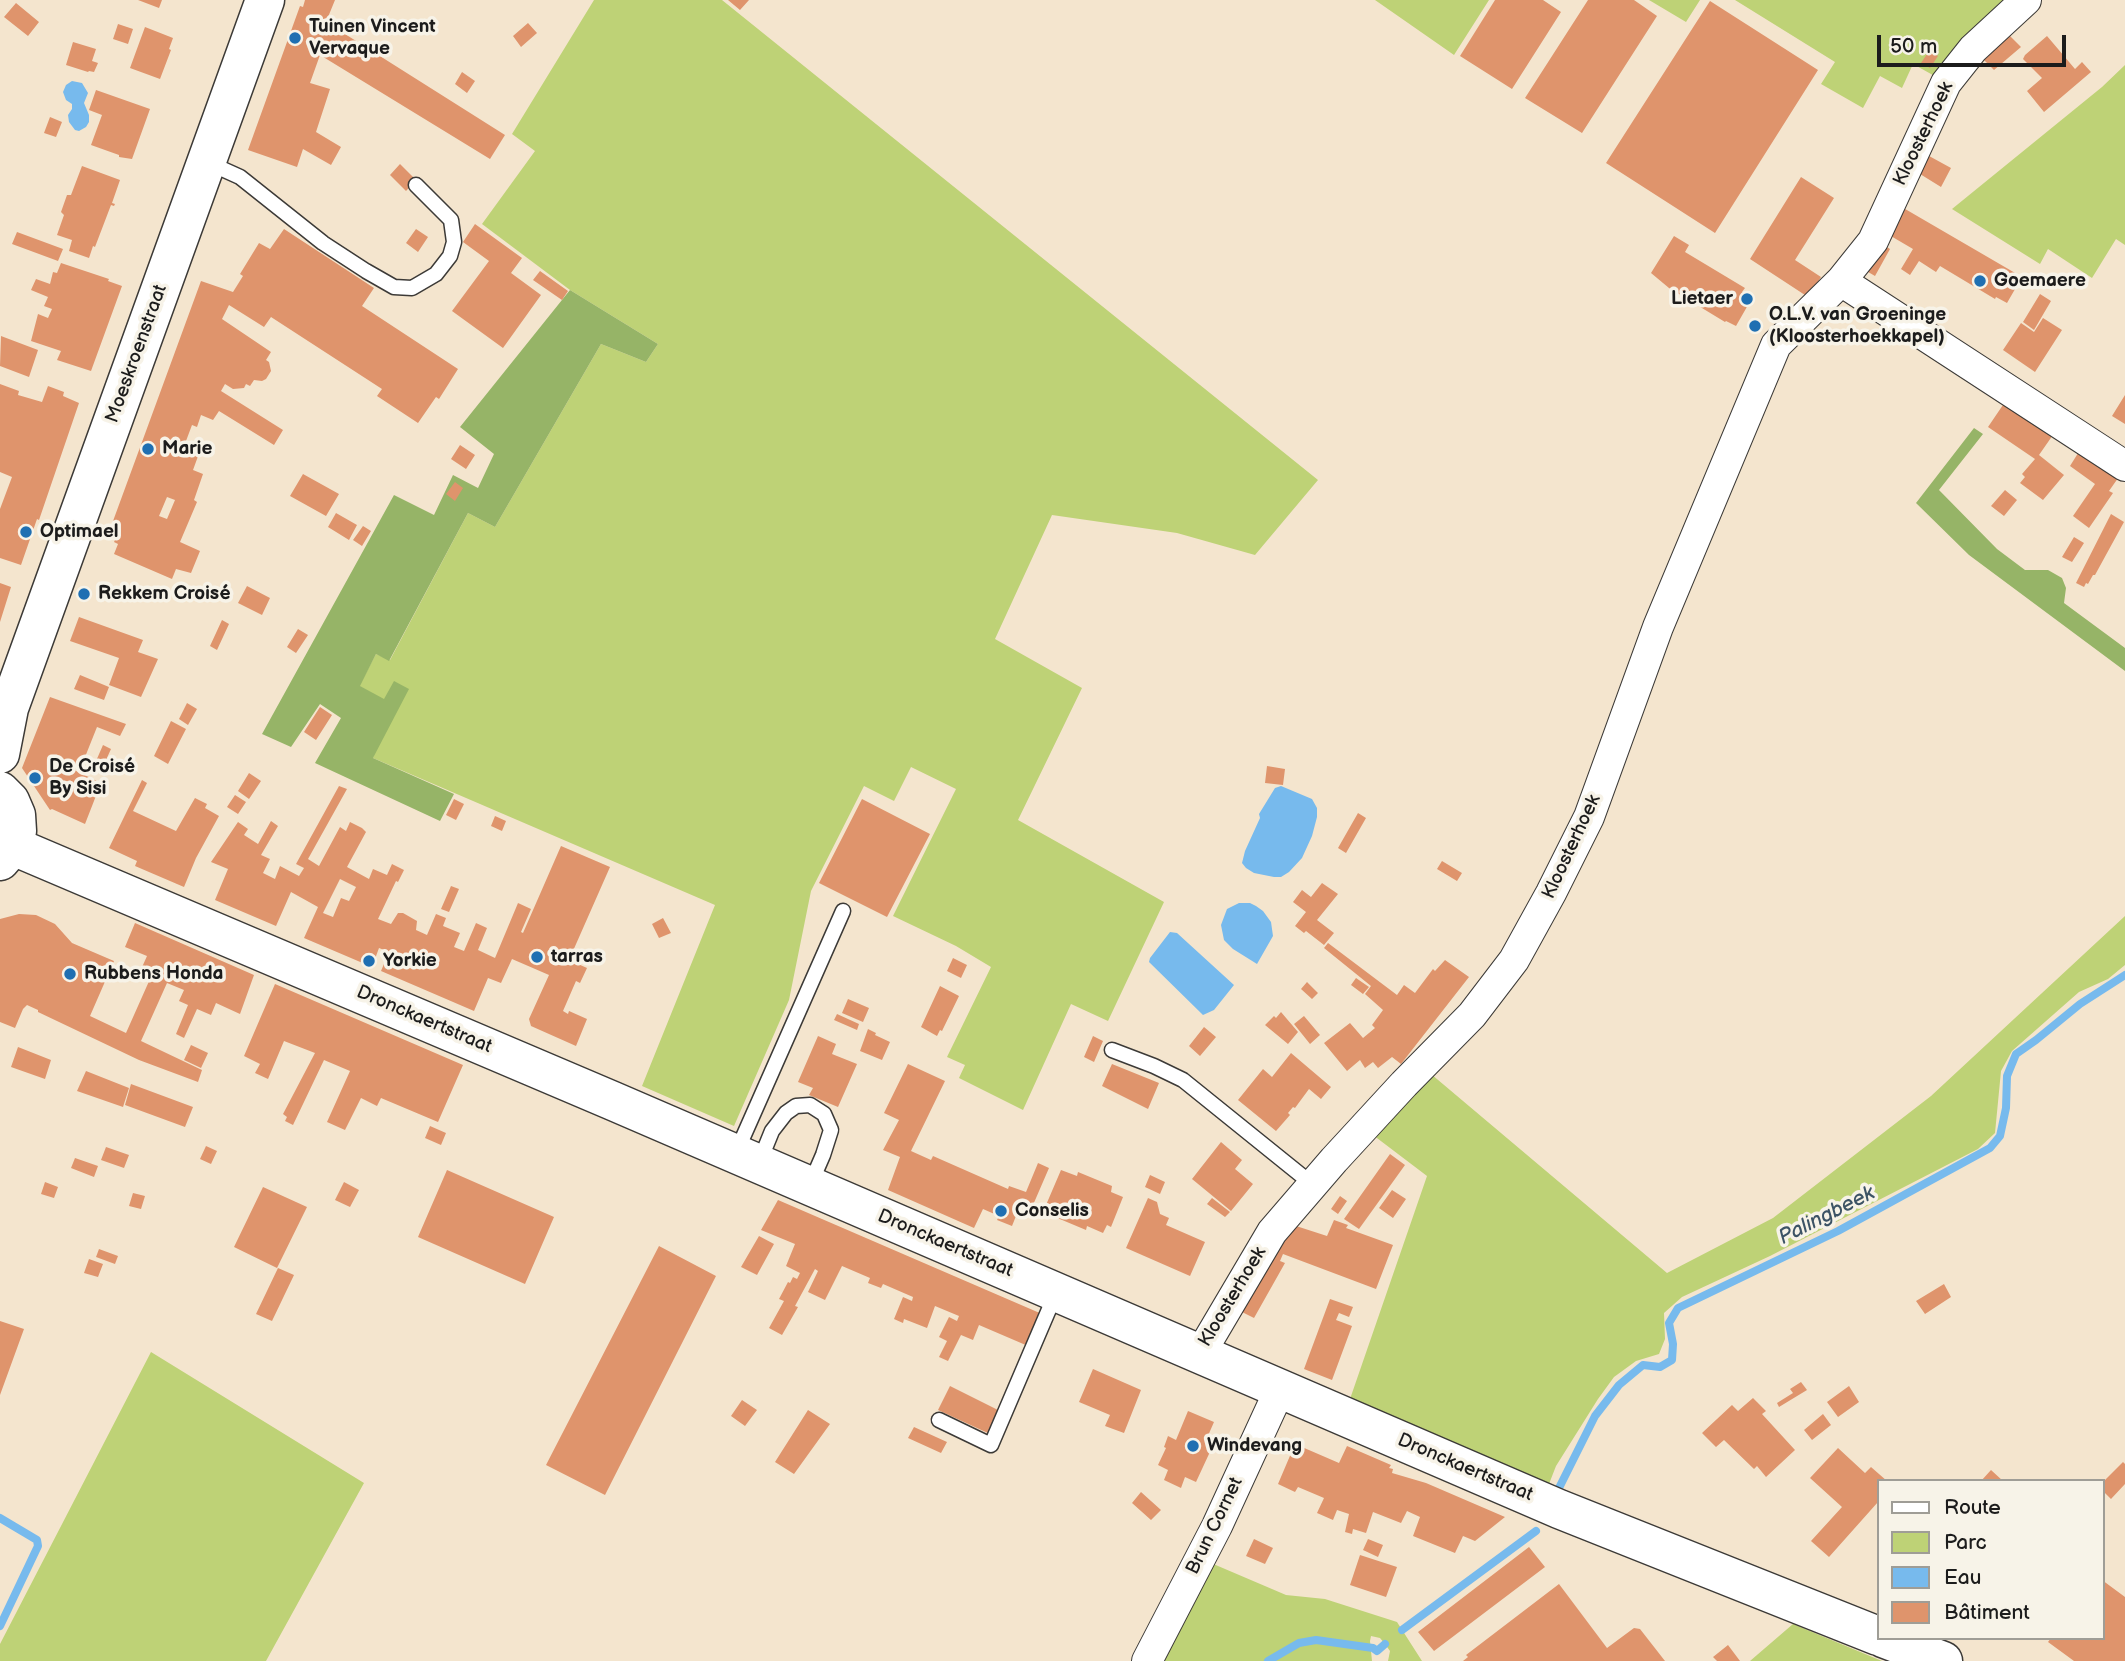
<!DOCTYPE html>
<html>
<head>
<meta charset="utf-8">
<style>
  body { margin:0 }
  #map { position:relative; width:2125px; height:1661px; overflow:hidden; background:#f4e5ce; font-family:"Balsamiq Sans",sans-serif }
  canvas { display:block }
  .legend { position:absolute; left:1877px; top:1479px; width:228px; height:161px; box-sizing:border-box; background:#f7f3e8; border:2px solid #9f9d96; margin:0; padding:9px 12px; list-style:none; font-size:21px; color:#1c1c1c }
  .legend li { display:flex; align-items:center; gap:14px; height:35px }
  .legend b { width:35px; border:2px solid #9f9d96 }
  .scale { position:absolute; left:1877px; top:35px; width:189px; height:32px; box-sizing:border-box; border:4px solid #1c1c1c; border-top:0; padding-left:9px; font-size:21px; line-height:24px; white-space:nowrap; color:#1c1c1c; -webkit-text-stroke:5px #f7f3e8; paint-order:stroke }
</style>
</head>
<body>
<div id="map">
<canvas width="2125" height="1661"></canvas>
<ul class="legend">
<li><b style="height:9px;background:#fff"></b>Route</li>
<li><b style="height:19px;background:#bed276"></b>Parc</li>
<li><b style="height:19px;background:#77baed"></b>Eau</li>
<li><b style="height:19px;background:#df946c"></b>Bâtiment</li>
</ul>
<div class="scale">50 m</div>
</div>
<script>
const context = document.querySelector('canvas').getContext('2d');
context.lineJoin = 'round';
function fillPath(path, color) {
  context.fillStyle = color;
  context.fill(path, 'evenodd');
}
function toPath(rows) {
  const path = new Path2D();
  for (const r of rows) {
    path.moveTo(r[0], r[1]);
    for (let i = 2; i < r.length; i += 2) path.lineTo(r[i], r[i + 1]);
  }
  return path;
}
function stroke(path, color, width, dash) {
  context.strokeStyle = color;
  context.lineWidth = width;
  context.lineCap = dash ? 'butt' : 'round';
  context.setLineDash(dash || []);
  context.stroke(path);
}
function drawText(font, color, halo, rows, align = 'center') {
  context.font = font + ' "Balsamiq Sans",sans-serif';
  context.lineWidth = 7;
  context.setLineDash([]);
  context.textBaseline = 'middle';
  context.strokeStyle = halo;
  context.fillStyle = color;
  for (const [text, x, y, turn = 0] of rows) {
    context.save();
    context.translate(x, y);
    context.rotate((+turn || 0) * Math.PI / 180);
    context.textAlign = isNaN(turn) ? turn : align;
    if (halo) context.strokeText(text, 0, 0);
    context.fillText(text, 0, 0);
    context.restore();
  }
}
fillPath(toPath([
  [594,0,722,0,1318,480,1255,555,1177,533,1052,515,995,639,1082,688,1018,820,1164,902,1108,1021,1071,1004,1023,1110,959,1078,965,1065,947,1057,991,967,956,946,893,916,956,789,911,767,894,801,864,786,811,891,789,1000,734,1126,642,1086,715,905,373,758,384,700,359,686,376,654,390,660,468,513,495,527,601,344,646,362,658,344,570,290,482,224,535,151,512,134],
  [1375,0,1489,0,1454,55],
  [1649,0,1700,0,1686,22],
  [1735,0,2008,0,1940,79,1913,64,1902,88,1880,76,1863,108,1821,84,1835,62],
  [2125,65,2125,245,2116,239,2092,278,2048,249,2040,264,1952,209,2102,87],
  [2125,916,2125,965,2108,979,2079,992,2012,1051,2001,1071,1995,1133,1978,1149,1910,1184,1770,1256,1682,1297,1664,1313,1665,1339,1659,1354,1636,1361,1614,1377,1598,1399,1556,1466,1549,1484,1350,1399,1427,1176,1369,1132,1431,1074,1667,1273,1773,1218,1931,1096],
  [151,1352,364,1483,266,1661,0,1661,0,1644],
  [1211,1563,1286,1595,1325,1599,1397,1622,1422,1661,1388,1661,1390,1651,1385,1644,1380,1638,1371,1636,1370,1641,1372,1661,1157,1661],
  [1793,1624,1882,1661,1750,1661]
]), '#bed276');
fillPath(toPath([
  [570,290,658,344,646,362,601,344,495,527,468,513,389,661,376,654,360,686,384,699,394,681,409,689,373,758,454,794,440,821,315,763,341,718,320,704,291,747,262,734,394,495,434,515,453,475,478,488,494,454,460,427],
  [1974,428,1983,434,1939,490,1997,549,2025,570,2048,570,2062,578,2066,588,2064,603,2125,648,2125,671,1969,555,1916,503]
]), '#96b467');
fillPath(toPath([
  [72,81,82,83,88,93,84,103,89,115,89,122,86,127,79,131,75,130,69,122,68,115,72,109,72,104,66,100,63,92,66,85],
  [1281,786,1312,799,1317,808,1317,817,1312,836,1302,858,1289,872,1281,877,1274,877,1254,873,1246,868,1242,863,1245,851,1260,818,1259,814,1275,788],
  [1239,903,1250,903,1256,906,1263,911,1271,922,1273,936,1257,964,1233,949,1224,940,1221,925,1227,909],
  [1170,932,1177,933,1234,985,1214,1010,1203,1015,1149,962,1150,958]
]), '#77baed');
stroke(toPath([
  [1559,1488,1595,1416,1619,1385,1643,1365,1660,1367,1672,1360,1673,1344,1669,1323,1678,1308,1838,1231,1990,1148,2000,1136,2006,1108,2007,1076,2016,1054,2036,1040,2080,1004,2125,975],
  [0,1518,37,1540,38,1546,0,1626],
  [1402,1630,1536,1531],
  [1268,1661,1299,1643,1316,1640,1373,1648,1377,1651,1385,1644]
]), '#77baed', 8);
fillPath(toPath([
  [138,0,162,0,159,8],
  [305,0,335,0,326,22,505,135,490,159,320,55,310,83,330,89,316,132,341,147,331,165,303,149,297,167,248,150,300,6,303,7],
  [728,0,749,0,740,10],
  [1495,0,1543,0,1561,12,1512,89,1460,56],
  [1588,0,1634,0,1657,16,1582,133,1525,98],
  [1710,1,1818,70,1715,233,1606,163],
  [16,3,39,22,28,36,4,17],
  [528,23,537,33,521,47,513,36],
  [118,24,133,29,128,44,113,39],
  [145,27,173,38,169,49,171,50,160,79,130,68],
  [2004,30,2021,47,1994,70,1978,54],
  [2047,36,2075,69,2082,62,2091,72,2044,112,2027,91,2042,78,2023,59,2025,55],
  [73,42,96,49,92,61,98,63,94,72,89,71,88,72,66,65],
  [1929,51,1938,56,1930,68,1921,63],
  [462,72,475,81,467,93,455,84],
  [96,90,150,109,132,159,119,157,119,155,91,145,102,115,89,110],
  [50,117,62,122,56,137,44,133],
  [1920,151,1951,168,1941,187,1912,169],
  [400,164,416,180,406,191,390,175],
  [82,166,120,180,112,203,115,204,114,206,111,205,95,247,93,246,89,258,69,251,72,240,57,235,64,215,61,212,67,195,71,195],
  [1801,177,1834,198,1795,260,1821,277,1808,297,1750,259],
  [1900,206,2022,277,2007,303,1996,297,1995,299,1940,266,1936,272,1919,261,1910,275,1901,269,1913,249,1884,232],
  [475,224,522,258,511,273,541,295,503,348,452,311,489,261,463,242],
  [284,229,374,288,362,306,458,369,439,399,436,397,418,423,377,396,382,389,271,317,264,327,229,305,222,319,271,352,266,360,269,362,271,371,266,379,262,381,254,380,250,386,246,384,244,388,233,389,225,384,221,391,283,430,274,445,219,411,213,420,201,415,197,427,192,425,186,441,201,448,193,470,203,474,194,500,197,502,180,542,200,551,191,573,176,569,172,579,114,554,118,544,114,542,116,538,109,535,109,532,201,281,233,292,243,276,240,274,259,243,270,249],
  [167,497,175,500,167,519,159,516],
  [416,229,428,237,418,252,406,243],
  [17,232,63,249,58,261,12,244],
  [1674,236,1689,245,1685,252,1745,288,1742,292,1752,298,1736,326,1726,321,1725,322,1669,288,1651,273],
  [1879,242,1890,249,1875,276,1863,269],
  [61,263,109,279,108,281,122,286,91,371,57,360,61,351,31,341,38,314,48,318,52,309,44,306,48,297,31,290,36,279,50,284,53,272,57,273],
  [540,271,568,291,562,300,533,280],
  [2040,294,2051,301,2034,330,2023,322],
  [2043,318,2062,330,2035,372,2003,350,2021,323,2034,332],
  [1,336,38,350,29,377,0,366],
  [0,384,19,391,18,395,42,402,48,386,64,392,63,396,79,403,39,520,37,519,21,565,0,558,0,509,12,477,0,472],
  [2125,395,2125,424,2112,416],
  [2007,399,2055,432,2039,455,2064,475,2043,500,2020,483,2025,477,2022,474,2035,459,1988,427],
  [460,445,475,455,466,469,451,459],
  [2080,450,2123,471,2109,491,2113,493,2089,528,2073,516,2095,484,2070,466],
  [303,474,339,494,326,516,290,496],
  [455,482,463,488,455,501,446,494],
  [2005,490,2017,500,2004,516,1991,506],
  [336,513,357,525,349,540,328,527],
  [2111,514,2124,522,2095,575,2093,575,2088,584,2086,583,2084,587,2076,583],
  [363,526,371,531,362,546,353,540],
  [2074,537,2084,543,2072,562,2062,557],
  [0,583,11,587,0,622],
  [247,586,270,598,262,615,238,603],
  [79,617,143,640,138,652,158,659,141,697,109,685,119,658,70,641],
  [222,620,229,624,217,650,210,646],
  [298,629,308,635,296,653,287,647],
  [80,675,109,687,104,700,74,689],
  [50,697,126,724,120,736,97,727,81,767,72,763,70,768,101,783,85,824,52,809,50,810,22,768],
  [187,703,197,709,188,725,179,719],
  [320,707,332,715,316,740,304,732],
  [171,721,186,729,168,764,154,756],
  [103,745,111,749,101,771,93,768],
  [1267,766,1285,769,1283,785,1265,783],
  [249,773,261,781,249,799,238,791],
  [142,780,147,783,133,811,176,831,195,798,207,804,205,808,219,816,196,858,184,887,135,866,137,861,109,848],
  [339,786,347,789,308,859,319,866,340,827,346,831,350,822,362,828,366,832,347,867,369,879,373,869,387,875,392,864,404,870,398,882,396,881,378,919,391,924,398,913,403,913,417,921,416,930,427,935,436,914,446,918,443,926,460,933,454,947,464,951,476,923,487,928,478,950,495,958,518,903,531,909,521,932,523,933,561,846,610,867,569,960,587,968,580,983,576,981,563,1011,568,1014,569,1011,587,1019,576,1046,531,1026,529,1019,549,975,512,959,501,983,488,978,474,1011,381,971,389,952,379,948,372,967,304,938,318,907,291,892,276,926,215,900,228,869,211,862,238,822,248,829,244,835,258,844,271,821,278,826,261,855,270,859,263,873,275,879,280,866,299,876,304,868,296,864],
  [340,879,356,887,349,901,341,898,333,917,323,913],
  [235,795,246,802,238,814,227,807],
  [454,799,464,804,456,820,446,815],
  [862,799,930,834,887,917,819,883],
  [1358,813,1366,818,1346,853,1338,848],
  [495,816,506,821,502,831,491,826],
  [1442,861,1462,873,1457,881,1437,869],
  [1322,883,1338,894,1317,920,1334,933,1324,945,1306,931,1304,933,1295,926,1306,912,1293,902,1302,890,1311,897],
  [451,886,459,889,449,912,441,909],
  [19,914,36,915,55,924,72,943,114,961,90,1016,126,1033,150,979,139,974,147,956,125,947,135,923,254,975,240,1014,216,1003,211,1015,197,1009,184,1038,176,1034,188,1005,179,1001,184,990,167,983,141,1041,202,1070,198,1082,139,1060,38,1012,38,1010,27,1005,23,1009,15,1028,0,1022,0,919],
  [663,918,671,933,659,938,652,924],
  [1328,943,1397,995,1404,985,1415,993,1433,969,1435,971,1445,960,1469,977,1401,1064,1392,1057,1378,1068,1373,1062,1365,1068,1360,1060,1347,1071,1324,1043,1350,1023,1363,1038,1375,1028,1372,1025,1383,1010,1365,994,1371,986,1324,948],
  [953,958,967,965,961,978,947,971],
  [1356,978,1369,987,1363,994,1351,985],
  [1307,982,1318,993,1312,999,1301,989],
  [275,984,463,1065,438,1122,381,1098,377,1106,361,1098,345,1130,327,1122,350,1071,324,1060,293,1125,285,1121,287,1117,283,1114,315,1053,284,1041,268,1079,255,1073,260,1064,244,1056],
  [940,986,959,996,942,1031,940,1030,937,1036,921,1027],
  [848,999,869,1008,863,1022,842,1013],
  [1281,1012,1298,1032,1288,1044,1265,1025,1274,1016,1276,1018],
  [837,1014,859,1024,857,1030,834,1020],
  [1304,1016,1320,1035,1310,1044,1294,1024],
  [1204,1027,1216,1037,1200,1056,1189,1046],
  [868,1029,876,1033,875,1035,890,1042,882,1060,860,1051],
  [818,1036,836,1044,832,1054,857,1064,838,1107,809,1095,813,1088,798,1082],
  [1093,1036,1103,1041,1094,1062,1084,1057],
  [191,1045,208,1053,201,1068,184,1060],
  [18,1047,51,1060,45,1079,11,1067],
  [1291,1053,1331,1087,1321,1099,1309,1089,1295,1108,1293,1107,1288,1113,1290,1115,1276,1131,1238,1100,1263,1069,1272,1077],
  [908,1064,945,1081,911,1151,931,1160,933,1156,1008,1189,1009,1186,1026,1192,1038,1163,1049,1168,1033,1205,1022,1201,1012,1226,997,1220,999,1216,983,1209,974,1228,888,1190,900,1157,883,1150,899,1120,884,1113],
  [1112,1064,1159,1083,1148,1109,1102,1086],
  [86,1071,129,1088,123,1107,77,1091],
  [131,1084,193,1107,185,1127,125,1105],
  [430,1126,446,1133,441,1145,425,1138],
  [1221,1142,1242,1160,1235,1169,1253,1184,1231,1211,1192,1179],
  [206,1146,217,1151,211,1164,200,1159],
  [106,1147,129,1155,124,1168,101,1160],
  [1390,1154,1405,1165,1359,1229,1344,1219],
  [75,1158,98,1166,94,1177,71,1168],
  [447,1170,554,1217,525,1284,418,1237],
  [1061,1170,1077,1176,1078,1172,1112,1186,1111,1192,1123,1197,1111,1227,1107,1225,1103,1233,1087,1226,1086,1230,1043,1212],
  [1150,1175,1165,1182,1160,1194,1145,1187],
  [45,1182,58,1187,54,1198,41,1194],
  [344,1182,359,1190,350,1207,335,1200],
  [263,1187,307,1207,277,1268,234,1247],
  [1392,1190,1406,1199,1393,1218,1379,1208],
  [133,1193,145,1196,141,1209,129,1206],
  [1340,1196,1347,1201,1338,1214,1331,1209],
  [1148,1198,1157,1202,1160,1214,1169,1218,1166,1225,1205,1242,1190,1276,1126,1248],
  [1212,1198,1230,1212,1225,1217,1207,1204],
  [778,1200,1042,1314,1028,1346,979,1325,973,1340,961,1335,948,1361,939,1357,947,1341,939,1337,949,1317,957,1321,959,1316,935,1306,927,1328,904,1319,903,1323,894,1319,903,1297,912,1301,913,1297,883,1284,881,1288,868,1283,870,1278,842,1266,825,1300,808,1292,818,1271,815,1269,795,1306,798,1307,782,1335,769,1328,784,1301,779,1299,788,1282,790,1283,793,1277,797,1279,800,1273,786,1266,795,1244,761,1230],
  [1334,1220,1348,1225,1346,1228,1393,1245,1376,1289,1283,1254,1280,1261,1285,1263,1254,1318,1236,1309,1293,1225,1327,1236],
  [759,1236,774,1244,757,1275,741,1267],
  [659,1246,716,1276,605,1495,546,1465],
  [99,1249,118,1256,115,1264,96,1257],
  [89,1259,103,1264,98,1277,84,1273],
  [278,1268,294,1275,272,1321,256,1314],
  [1944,1284,1951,1297,1925,1314,1916,1301],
  [1330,1299,1353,1307,1349,1317,1339,1313,1336,1320,1352,1326,1332,1380,1304,1369],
  [0,1321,24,1329,0,1395],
  [1093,1369,1141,1390,1124,1433,1105,1426,1110,1415,1079,1402],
  [1801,1382,1807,1390,1779,1407,1777,1403,1793,1393,1790,1389],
  [950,1386,1000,1411,990,1434,938,1410],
  [1849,1386,1859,1402,1838,1417,1827,1402],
  [1753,1398,1766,1411,1762,1414,1795,1450,1766,1477,1757,1466,1754,1469,1724,1440,1716,1447,1702,1433,1732,1405,1738,1411],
  [742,1400,757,1410,745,1426,731,1416],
  [808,1410,830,1424,794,1474,775,1462],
  [1188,1411,1214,1422,1207,1438,1215,1441,1196,1482,1185,1477,1181,1488,1164,1480,1168,1470,1158,1465,1166,1448,1164,1447,1168,1436,1176,1440],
  [1823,1414,1831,1425,1812,1440,1804,1430],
  [914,1427,947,1442,941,1453,908,1438],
  [1295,1444,1339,1463,1347,1446,1391,1465,1389,1468,1393,1469,1392,1473,1426,1483,1505,1517,1475,1541,1463,1536,1455,1553,1413,1536,1420,1517,1407,1511,1401,1523,1373,1512,1366,1533,1353,1529,1352,1534,1345,1532,1349,1514,1337,1510,1333,1520,1317,1513,1324,1498,1298,1487,1295,1492,1278,1484],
  [1838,1448,1865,1473,1871,1467,1887,1481,1878,1481,1878,1502,1829,1557,1811,1541,1842,1507,1810,1478],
  [2123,1462,2125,1464,2125,1484,2111,1499,2102,1490,2102,1483],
  [1991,1470,2003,1481,1981,1481],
  [1141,1492,1161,1510,1151,1520,1132,1503],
  [1254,1539,1273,1548,1265,1564,1246,1556],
  [1368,1539,1383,1545,1378,1557,1363,1550],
  [1529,1547,1545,1567,1434,1651,1418,1632],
  [1360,1555,1397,1567,1386,1597,1350,1585],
  [2102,1580,2125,1597,2125,1661,2074,1661,2048,1642,2051,1638,2102,1638],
  [1559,1584,1607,1648,1634,1628,1640,1629,1665,1661,1463,1661,1468,1657,1466,1655],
  [1728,1645,1740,1661,1717,1661,1713,1657]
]), '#df946c');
const lane = toPath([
  [209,163,240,177,323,243,366,271,394,287,412,288,436,274,450,256,454,242,451,220,416,185],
  [1112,1050,1154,1066,1183,1080,1312,1184],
  [736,1153,843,911],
  [759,1163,772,1131,786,1113,796,1106,810,1105,824,1114,831,1130,823,1155,810,1185],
  [939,1420,991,1445,1056,1293]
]);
const street = toPath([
  [1841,281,2125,466],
  [1200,1354,1272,1232,1334,1160,1404,1084,1472,1015,1514,960,1551,893,1589,817,1658,627,1776,345,1841,281,1873,241,1946,83,1973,49,2026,0],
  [1147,1661,1217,1526,1280,1389]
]);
const secondary = toPath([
  [0,754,9,708,265,0],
  [0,791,10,801,16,815,17,831,13,846,0,861],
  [13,846,613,1101,1559,1509,1878,1636],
  [1883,1638,1943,1661]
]);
stroke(lane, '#3c3a37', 17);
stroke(street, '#3c3a37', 32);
stroke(secondary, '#3c3a37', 41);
stroke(lane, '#fff', 14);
stroke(street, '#fff', 30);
stroke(secondary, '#fff', 38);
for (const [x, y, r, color] of [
  [295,38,7,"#1f6fb2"],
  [1980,281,7,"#1f6fb2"],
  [1747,299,7,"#1f6fb2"],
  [1755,326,7,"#1f6fb2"],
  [148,449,7,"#1f6fb2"],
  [26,532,7,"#1f6fb2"],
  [84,594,7,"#1f6fb2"],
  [35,778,7,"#1f6fb2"],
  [537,957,7,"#1f6fb2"],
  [369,961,7,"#1f6fb2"],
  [70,974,7,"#1f6fb2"],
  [1001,1211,7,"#1f6fb2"],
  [1193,1446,7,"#1f6fb2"]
]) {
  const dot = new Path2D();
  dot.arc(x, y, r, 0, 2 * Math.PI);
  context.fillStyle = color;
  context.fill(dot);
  stroke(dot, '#f7f3e8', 2.5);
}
drawText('bold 19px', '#1c1c1c', '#f7f3e8', [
  ["Tuinen Vincent",309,27],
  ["Vervaque",309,49],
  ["Goemaere",1994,281],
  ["Lietaer",1733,299,"right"],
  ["O.L.V. van Groeninge",1769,315],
  ["(Kloosterhoekkapel)",1769,337],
  ["Marie",162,449],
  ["Optimael",40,532],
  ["Rekkem Croisé",98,594],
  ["De Croisé",49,767],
  ["By Sisi",49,789],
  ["tarras",551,957],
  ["Yorkie",383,961],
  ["Rubbens Honda",84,974],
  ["Conselis",1015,1211],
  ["Windevang",1207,1446]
], 'left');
drawText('19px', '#1c1c1c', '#f7f3e8', [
  ["Kloosterhoek",1924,134,-64],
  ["Moeskroenstraat",137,354,-70],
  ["Kloosterhoek",1572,847,-65],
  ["Dronckaertstraat",424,1020,23],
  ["Dronckaertstraat",945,1244,23],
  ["Kloosterhoek",1233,1297,-59],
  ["Dronckaertstraat",1465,1468,23],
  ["Brun Cornet",1215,1526,-64]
]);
drawText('italic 21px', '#3c5365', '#f7f3e8', [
  ["Palingbeek",1827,1216,-27]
]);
</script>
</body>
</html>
